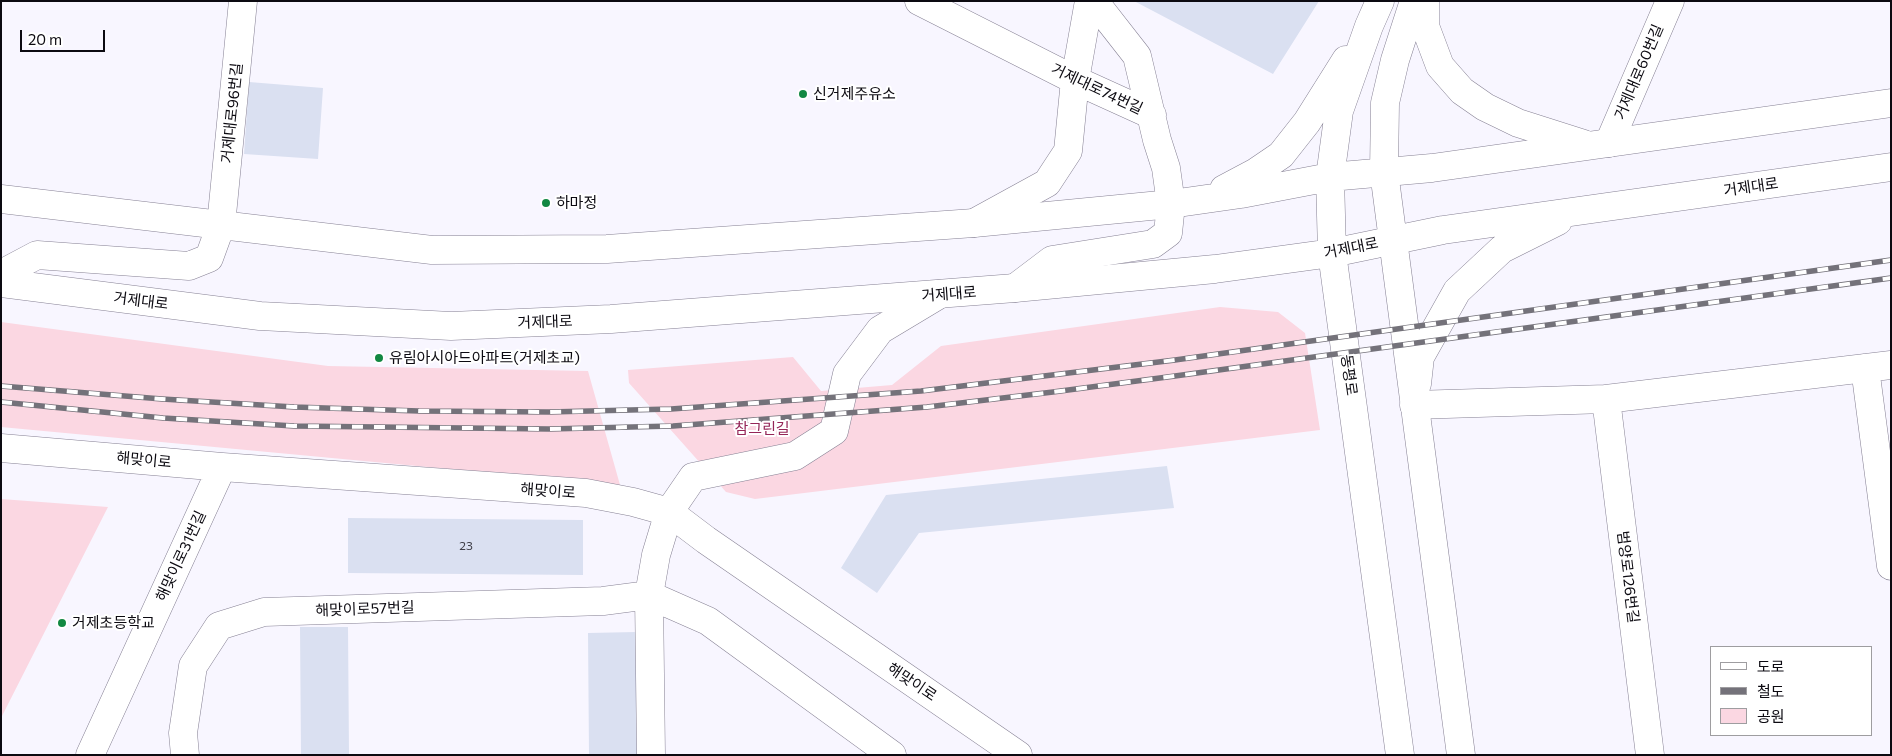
<!DOCTYPE html>
<html>
<head>
<meta charset="utf-8">
<style>
  body { margin:0 }
  #map { position:relative; width:1892px; height:756px; overflow:hidden; background:#f8f6ff; font-family:Commissioner,"Noto Sans KR",sans-serif }
  canvas { display:block }
  .frame { position:absolute; inset:0; border:2px solid #0c0a11; pointer-events:none }
  .legend { position:absolute; left:1710px; top:646px; width:162px; height:90px; box-sizing:border-box; background:#fff; border:1px solid #9e9da0; margin:0; padding:6px 9px; list-style:none; font-size:15px; color:#0c0a11 }
  .legend li { display:flex; align-items:center; gap:10px; height:25px }
  .legend b { width:25px; border:1px solid #9e9da0 }
  .scale { position:absolute; left:20px; top:30px; width:85px; height:22px; box-sizing:border-box; border:2px solid #0c0a11; border-top:0; padding-left:6px; font-size:15px; line-height:18px; white-space:nowrap; color:#0c0a11; -webkit-text-stroke:4px #fff; paint-order:stroke }
</style>
</head>
<body>
<div id="map">
<canvas width="1892" height="756"></canvas>
<div class="frame"></div>
<ul class="legend">
<li><b style="height:6px;background:#fff"></b>도로</li>
<li><b style="height:6px;background:#74727a"></b>철도</li>
<li><b style="height:14px;background:#fbd7e2"></b>공원</li>
</ul>
<div class="scale">20 m</div>
</div>
<script>
const context = document.querySelector('canvas').getContext('2d');
context.lineJoin = 'round';
function fillPath(path, color) {
  context.fillStyle = color;
  context.fill(path, 'evenodd');
}
function toPath(rows) {
  const path = new Path2D();
  for (const r of rows) {
    path.moveTo(r[0], r[1]);
    for (let i = 2; i < r.length; i += 2) path.lineTo(r[i], r[i + 1]);
  }
  return path;
}
function stroke(path, color, width, dash) {
  context.strokeStyle = color;
  context.lineWidth = width;
  context.lineCap = dash ? 'butt' : 'round';
  context.setLineDash(dash || []);
  context.stroke(path);
}
function drawText(font, color, halo, rows, align = 'center') {
  context.font = font + ' Commissioner,"Noto Sans KR",sans-serif';
  context.lineWidth = 4;
  context.setLineDash([]);
  context.textBaseline = 'middle';
  context.strokeStyle = halo;
  context.fillStyle = color;
  for (const [text, x, y, turn = 0] of rows) {
    context.save();
    context.translate(x, y);
    context.rotate((+turn || 0) * Math.PI / 180);
    context.textAlign = isNaN(turn) ? turn : align;
    if (halo) context.strokeText(text, 0, 0);
    context.fillText(text, 0, 0);
    context.restore();
  }
}
fillPath(toPath([
  [1220,307,1278,312,1305,333,1320,430,755,499,726,492,629,383,628,370,793,357,821,391,892,385,941,346],
  [1,322,328,366,588,371,620,485,1,427],
  [1,499,108,507,1,718]
]), '#fbd7e2');
fillPath(toPath([
  [1134,1,1319,1,1273,74],
  [249,82,323,88,318,159,244,154],
  [1167,466,1174,508,919,533,877,593,841,568,886,495],
  [348,518,583,520,583,575,348,573],
  [300,627,348,627,349,755,301,755],
  [636,632,637,755,589,755,588,633]
]), '#dae0f1');
const minor = toPath([
  [919,1,1075,80,1152,115],
  [1609,143,1670,1],
  [974,223,1047,183,1068,151,1075,80,1089,1],
  [221,225,243,1],
  [1015,288,1052,260,1153,244,1168,233,1171,204,1166,168,1157,140,1137,56,1094,1],
  [1865,368,1891,566],
  [1606,399,1650,755],
  [1414,405,1606,399,1891,365],
  [1,448,222,467,586,493,633,502,669,512,706,540,1018,755],
  [90,755,222,467],
  [185,755,183,733,193,666,219,626,264,612,603,601,649,595,651,755],
  [892,755,708,621,649,595,656,555,669,512,693,477,795,456,834,431,847,374,880,330,940,294]
]);
const major = toPath([
  [1380,1,1369,26,1339,111,1330,177,1332,253,1400,755],
  [1414,1,1395,60,1385,103,1384,172,1461,755],
  [1425,1,1425,26,1440,66,1462,91,1485,107,1518,123,1584,144],
  [1224,189,1256,172,1281,155,1307,122,1346,60],
  [1,199,432,250,607,249,974,223,1171,204,1241,194,1330,177,1432,168,1891,103],
  [1,274,37,255,189,266,209,258,221,225],
  [1,283,260,316,451,326,611,319,1015,288,1215,269,1332,253,1443,230,1891,167],
  [1417,384,1420,357,1457,291,1502,249,1558,221]
]);
stroke(minor, '#868194', 29);
stroke(major, '#868194', 29);
stroke(minor, '#fff', 28);
stroke(major, '#fff', 28);
const rail = toPath([
  [1,386,162,399,294,407,419,411,549,412,671,409,921,391,1175,360,1891,260],
  [1,402,163,418,294,426,549,429,673,426,927,407,1053,392,1175,376,1891,278]
]);
stroke(rail, '#74727a', 5.5);
stroke(rail, '#fff', 4, [11]);
for (const [x, y, r, color] of [
  [803,94,5,"#128842"],
  [546,203,5,"#128842"],
  [379,358,5,"#128842"],
  [62,623,5,"#128842"]
]) {
  const dot = new Path2D();
  dot.arc(x, y, r, 0, 2 * Math.PI);
  context.fillStyle = color;
  context.fill(dot);
  stroke(dot, '#fff', 2);
}
drawText('12px', '#404049', null, [
  ["23",466,546]
]);
drawText('15px', '#0c0a11', '#fff', [
  ["거제대로60번길",1639,72,-67],
  ["거제대로74번길",1097,89,25],
  ["거제대로96번길",232,113,-84],
  ["거제대로",1751,187,-8],
  ["거제대로",1351,248,-11],
  ["거제대로",949,294,-4],
  ["거제대로",141,301,7],
  ["거제대로",545,322,-2],
  ["동평로",1349,375,82],
  ["해맞이로",144,460,5],
  ["해맞이로",548,491,4],
  ["해맞이로31번길",181,556,-65],
  ["범양로126번길",1628,577,83],
  ["해맞이로57번길",365,609,-2],
  ["해맞이로",912,682,34]
]);
drawText('15px', '#0c0a11', '#fff', [
  ["신거제주유소",813,94],
  ["하마정",556,203],
  ["유림아시아드아파트(거제초교)",389,358],
  ["거제초등학교",72,623]
], 'left');
drawText('15px', '#942658', '#fff', [
  ["참그린길",762,429]
]);
</script>
</body>
</html>
